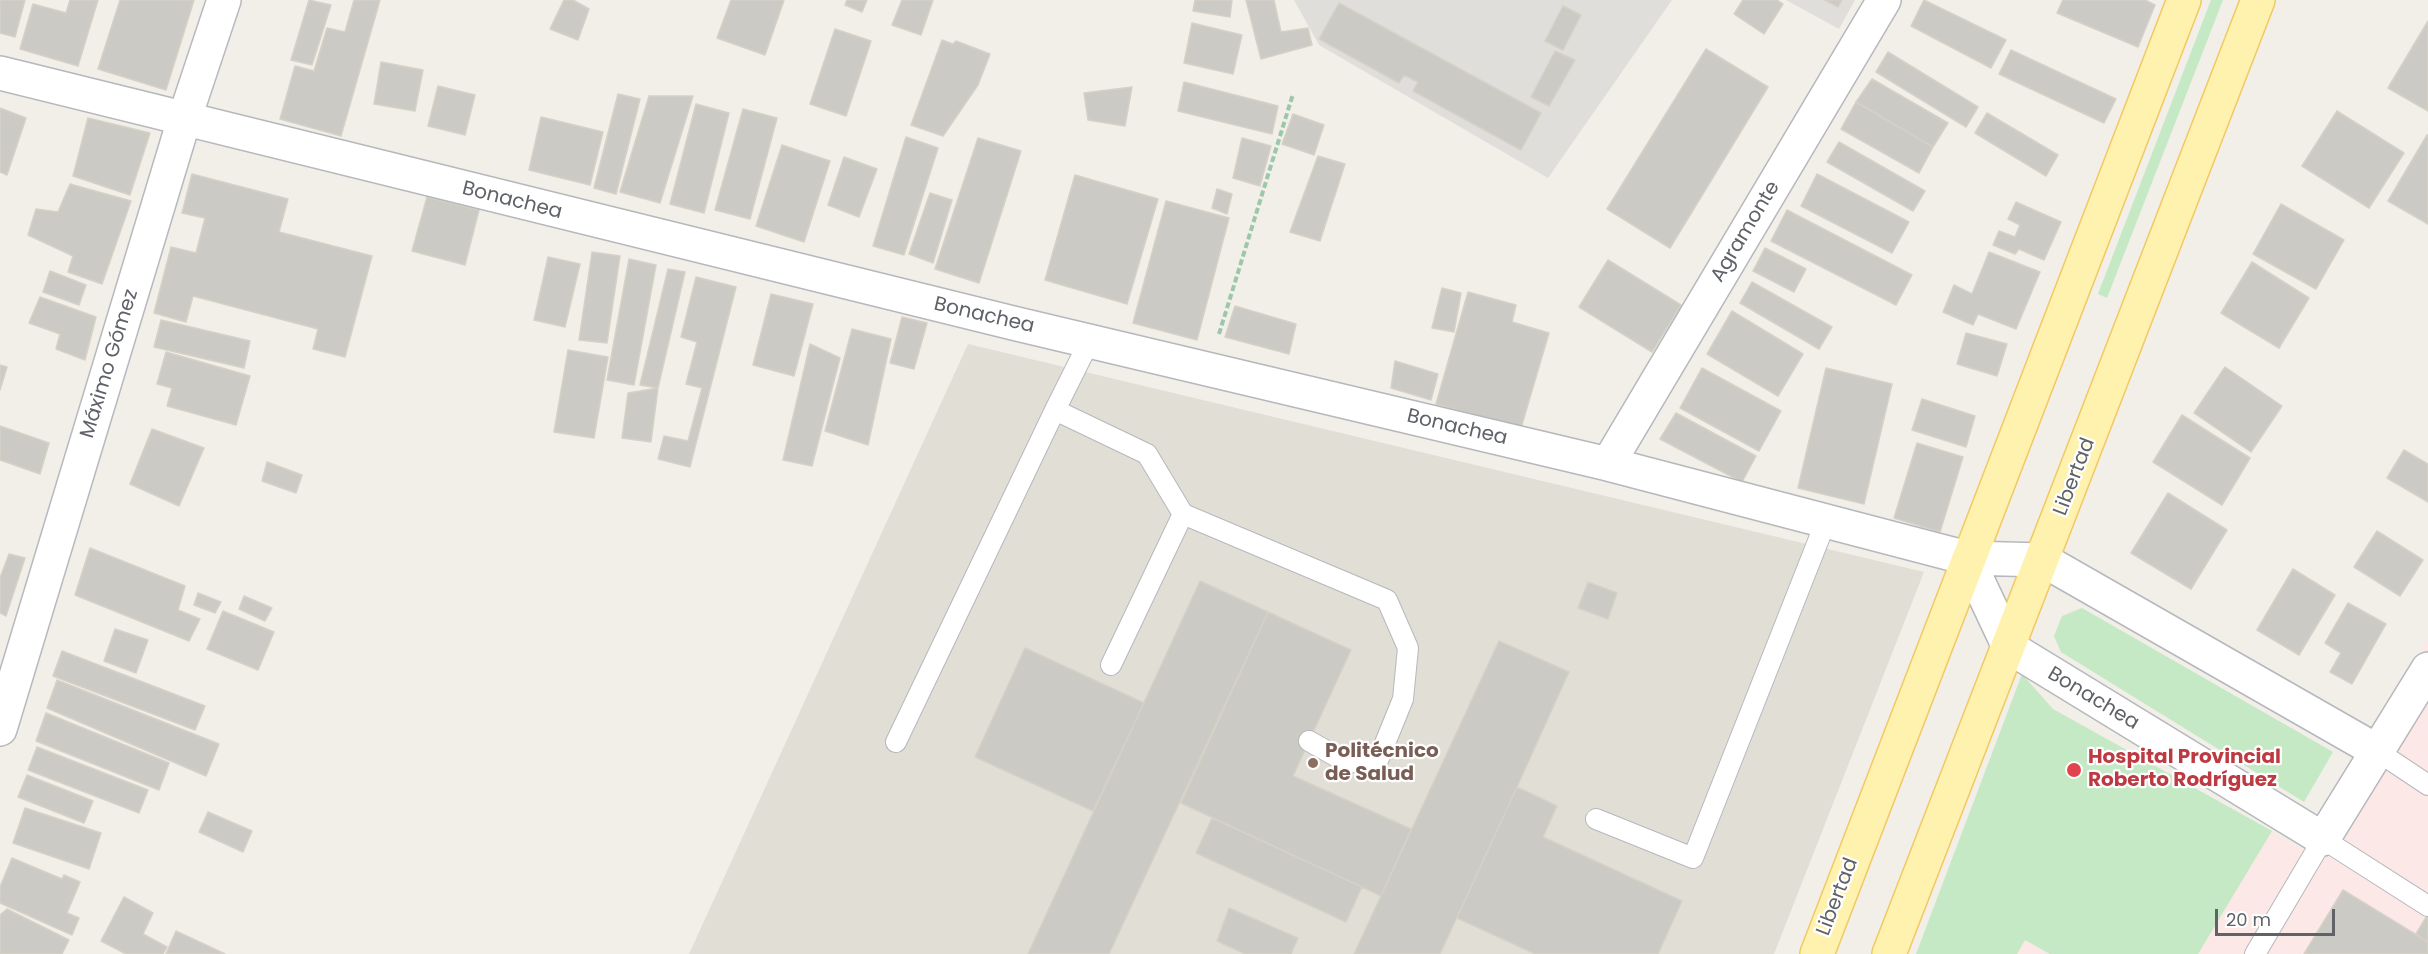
<!DOCTYPE html>
<html>
<head>
<meta charset="utf-8">
<style>
  body { margin:0 }
  #map { position:relative; width:2428px; height:954px; overflow:hidden; background:#f1efe8; font-family:Poppins,sans-serif }
  canvas { display:block }
  .scale { position:absolute; left:2215px; top:909px; width:120px; height:27px; box-sizing:border-box; border:3px solid #5f6368; border-top:0; padding-left:8px; font-size:18px; line-height:21px; white-space:nowrap; color:#5f6368; -webkit-text-stroke:4px #fff; paint-order:stroke }
</style>
</head>
<body>
<div id="map">
<canvas width="2428" height="954"></canvas>
<div class="scale">20 m</div>
</div>
<script>
const context = document.querySelector('canvas').getContext('2d');
context.lineJoin = 'round';
function fillPath(path, color) {
  context.fillStyle = color;
  context.fill(path, 'evenodd');
}
function toPath(rows) {
  const path = new Path2D();
  for (const r of rows) {
    path.moveTo(r[0], r[1]);
    for (let i = 2; i < r.length; i += 2) path.lineTo(r[i], r[i + 1]);
  }
  return path;
}
function stroke(path, color, width, dash) {
  context.strokeStyle = color;
  context.lineWidth = width;
  context.lineCap = dash ? 'butt' : 'round';
  context.setLineDash(dash || []);
  context.stroke(path);
}
function drawText(font, color, halo, rows, align = 'center') {
  context.font = font + ' Poppins,sans-serif';
  context.lineWidth = 4.5;
  context.setLineDash([]);
  context.textBaseline = 'middle';
  context.strokeStyle = halo;
  context.fillStyle = color;
  for (const [text, x, y, turn = 0] of rows) {
    context.save();
    context.translate(x, y);
    context.rotate((+turn || 0) * Math.PI / 180);
    context.textAlign = isNaN(turn) ? turn : align;
    if (halo) context.strokeText(text, 0, 0);
    context.fillText(text, 0, 0);
    context.restore();
  }
}
fillPath(toPath([
  [1294,0,1672,0,1548,178,1319,45],
  [1786,0,1855,0,1839,29]
]), '#e0deda');
fillPath(toPath([
  [968,344,1924,572,1774,954,689,954]
]), '#e1ded6');
fillPath(toPath([
  [2428,638,2428,954,1916,954,2022,674,2053,709,2302,849]
]), '#fce8e6');
fillPath(toPath([
  [2211,0,2223,0,2107,298,2098,294],
  [2082,608,2333,752,2304,802,2061,652,2054,636,2062,616],
  [2022,674,2053,709,2272,831,2198,954,2050,954,2025,940,2017,954,1916,954]
]), '#c5e8c5');
const building = toPath([
  [0,0,25,0,15,37,0,33,0,0],
  [70,0,98,0,78,66,20,49,33,4,66,13,70,0],
  [120,0,194,0,166,90,98,69,120,0],
  [309,0,331,5,312,65,291,60,309,0],
  [354,0,380,0,341,136,280,119,295,66,314,71,327,28,345,32,354,0],
  [564,0,573,0,589,9,578,40,550,29,564,0],
  [731,0,784,0,765,55,717,38,731,0],
  [847,0,867,0,862,12,845,5,847,0],
  [902,0,933,0,921,35,892,25,902,0],
  [1195,0,1232,0,1230,17,1193,11,1195,0],
  [1246,0,1274,0,1281,32,1308,28,1312,45,1261,59,1246,0],
  [1743,0,1777,0,1783,4,1764,34,1734,14,1743,0],
  [1825,0,1842,0,1838,7,1825,0],
  [1924,0,2006,40,1991,68,1911,26,1924,0],
  [2063,0,2145,0,2155,5,2138,47,2057,13,2063,0],
  [1339,3,1541,113,1521,150,1413,91,1418,82,1404,75,1399,83,1319,39,1339,3],
  [1563,6,1581,15,1563,50,1545,41,1563,6],
  [2428,21,2428,111,2388,88,2428,21],
  [1192,23,1242,35,1233,74,1184,63,1192,23],
  [835,29,871,41,846,116,810,104,835,29],
  [942,40,953,44,956,41,990,54,978,85,943,136,911,125,942,40],
  [1706,49,1768,87,1670,248,1607,209,1706,49],
  [2011,50,2116,99,2104,123,1999,74,2011,50],
  [1555,51,1575,60,1549,106,1531,97,1555,51],
  [1888,52,1978,107,1966,127,1876,72,1888,52],
  [381,62,423,70,415,111,374,104,381,62],
  [1872,79,1948,123,1933,147,1856,102,1872,79],
  [1184,82,1278,106,1272,134,1178,111,1184,82],
  [438,86,475,95,465,135,428,126,438,86],
  [1132,87,1125,126,1088,120,1084,93,1132,87],
  [618,94,640,99,616,194,594,188,618,94],
  [649,96,693,96,660,203,620,192,649,96],
  [1856,102,1933,147,1919,173,1841,129,1856,102],
  [696,104,729,113,704,213,670,204,696,104],
  [0,108,26,118,7,175,0,172,0,108],
  [743,109,777,118,750,219,715,210,743,109],
  [2337,111,2404,153,2369,208,2302,166,2337,111],
  [1987,113,2058,155,2046,176,1975,133,1987,113],
  [1293,114,1324,125,1314,155,1282,144,1293,114],
  [541,117,603,132,590,185,529,170,541,117],
  [88,118,150,133,130,195,73,176,88,118],
  [2427,135,2428,135,2428,224,2388,201,2427,135],
  [906,137,938,148,904,255,873,246,906,137],
  [978,138,1021,151,979,283,935,269,978,138],
  [1242,138,1271,146,1260,186,1233,178,1242,138],
  [1839,142,1925,191,1913,211,1827,162,1839,142],
  [782,145,830,161,804,242,756,226,782,145],
  [1318,156,1345,164,1320,241,1290,232,1318,156],
  [844,157,877,169,859,217,828,205,844,157],
  [192,174,288,199,279,232,372,256,345,357,313,349,318,329,193,296,186,322,154,313,171,247,196,253,205,218,182,213,192,174],
  [1817,174,1909,222,1892,253,1801,206,1817,174],
  [1075,175,1158,199,1127,304,1045,280,1075,175],
  [70,184,131,201,102,284,68,272,73,256,28,235,36,209,58,212,70,184],
  [1217,189,1232,194,1227,214,1212,208,1217,189],
  [930,193,952,200,933,263,909,254,930,193],
  [427,197,479,210,465,265,412,251,427,197],
  [1166,201,1229,218,1197,340,1133,323,1166,201],
  [2016,202,2061,222,2044,260,2019,249,2015,254,1993,245,1999,231,2015,237,2020,225,2008,219,2016,202],
  [2281,204,2344,240,2316,289,2253,254,2281,204],
  [1787,210,1912,275,1896,305,1771,241,1787,210],
  [1765,248,1806,269,1794,292,1753,271,1765,248],
  [592,252,620,256,607,343,579,340,592,252],
  [1989,252,2040,272,2016,329,1978,314,1973,325,1943,312,1954,285,1972,294,1989,252],
  [548,257,580,264,565,327,534,320,548,257],
  [629,259,656,265,634,385,607,380,629,259],
  [1608,260,1681,305,1652,352,1579,307,1608,260],
  [2252,262,2309,298,2279,348,2221,313,2252,262],
  [668,269,685,272,658,388,640,385,668,269],
  [50,271,86,285,79,305,43,292,50,271],
  [696,277,736,287,690,467,658,459,664,436,688,441,702,388,686,384,697,342,681,337,696,277],
  [1752,282,1832,327,1819,349,1740,303,1752,282],
  [1442,288,1461,293,1454,332,1432,328,1442,288],
  [1468,292,1516,305,1512,322,1549,333,1521,428,1436,404,1468,292],
  [771,294,813,304,794,376,753,365,771,294],
  [40,297,96,317,85,360,56,349,60,334,29,323,40,297],
  [1235,306,1296,324,1289,354,1225,337,1235,306],
  [1732,311,1803,354,1778,396,1707,354,1732,311],
  [902,317,927,323,914,369,890,363,902,317],
  [161,320,250,341,244,368,154,347,161,320],
  [852,329,891,339,868,445,825,431,852,329],
  [1966,333,2007,344,1997,376,1957,364,1966,333],
  [810,344,840,358,812,466,783,460,810,344],
  [568,350,608,357,594,438,554,432,568,350],
  [166,352,250,376,236,425,167,406,172,388,157,384,166,352],
  [1395,361,1438,374,1431,400,1391,388,1395,361],
  [0,365,7,367,0,390,0,365],
  [2225,367,2282,406,2251,452,2194,413,2225,367],
  [1702,368,1781,411,1759,451,1680,408,1702,368],
  [1826,368,1892,384,1864,504,1798,488,1826,368],
  [658,388,651,442,622,438,628,393,658,388],
  [1922,399,1975,416,1966,447,1912,430,1922,399],
  [1676,413,1756,456,1742,482,1660,439,1676,413],
  [2182,415,2250,458,2222,505,2153,462,2182,415],
  [0,426,49,443,40,474,0,460,0,426],
  [152,429,204,448,179,506,130,484,152,429],
  [1917,443,1963,457,1940,532,1894,518,1917,443],
  [2404,450,2428,464,2428,502,2387,478,2404,450],
  [267,462,302,475,296,493,262,481,267,462],
  [2168,493,2227,530,2191,589,2131,553,2168,493],
  [2377,531,2423,560,2400,596,2354,567,2377,531],
  [90,548,185,586,178,610,200,619,189,641,75,595,90,548],
  [9,554,25,558,6,616,0,613,0,578,9,554],
  [2293,569,2335,595,2299,655,2257,630,2293,569],
  [1200,581,1268,612,1109,954,1028,954,1200,581],
  [1588,582,1617,593,1608,619,1578,608,1588,582],
  [198,593,221,602,215,613,194,605,198,593],
  [244,596,272,608,265,621,239,609,244,596],
  [2348,603,2386,624,2352,684,2330,672,2341,653,2325,643,2348,603],
  [223,611,274,632,258,670,207,649,223,611],
  [1268,612,1351,650,1293,776,1411,829,1381,896,1181,803,1268,612],
  [115,629,148,640,136,673,104,661,115,629],
  [1499,641,1569,672,1517,787,1440,954,1354,954,1499,641],
  [1025,648,1144,703,1093,811,975,757,1025,648],
  [62,651,205,706,195,730,53,676,62,651],
  [57,680,219,744,206,776,47,708,57,680],
  [46,713,169,763,159,790,36,741,46,713],
  [37,747,148,790,139,813,28,770,37,747],
  [27,775,93,801,84,823,18,797,27,775],
  [1517,787,1557,806,1543,837,1682,901,1658,954,1535,954,1457,918,1517,787],
  [25,808,101,833,89,869,13,843,25,808],
  [208,812,252,831,243,852,199,832,208,812],
  [1212,818,1362,887,1346,922,1196,853,1212,818],
  [12,858,62,879,64,875,80,882,67,913,79,918,72,935,0,903,0,887,12,858],
  [2343,890,2428,942,2428,954,2304,954,2343,890],
  [124,897,153,913,143,934,167,947,163,954,126,954,101,941,124,897],
  [1229,908,1298,938,1291,954,1245,954,1217,941,1229,908],
  [7,909,69,940,62,954,0,954,0,915,7,909],
  [2428,914,2428,942,2416,934,2428,914],
  [176,931,225,954,166,954,176,931]
]);
fillPath(building, '#cccac5');
stroke(building, '#d6d1c6', 1.5);
const lane = toPath([
  [1090,340,1055,410,1147,454,1183,514,1387,600,1408,648,1403,699,1379,758,1348,763,1309,741],
  [1111,665,1183,514],
  [896,742,1055,410],
  [2377,751,2428,785],
  [1596,819,1693,858,1826,521],
  [2255,954,2323,839,2428,906]
]);
const street = toPath([
  [0,73,1017,324,1608,464,1967,558,2043,560,2377,751],
  [1608,464,1884,0],
  [1967,558,2009,647,2323,839,2428,669]
]);
const secondary = toPath([
  [0,729,184,120,224,0]
]);
const primary = toPath([
  [1817,954,2184,0],
  [1889,954,2258,0]
]);
stroke(lane, '#b5b8bc', 22);
stroke(street, '#b5b8bc', 36);
stroke(secondary, '#b6babf', 36);
stroke(primary, '#f2c960', 36);
stroke(toPath([
  [1219,334,1293,94]
]), '#9cc7a9', 4, [6, 3]);
stroke(lane, '#fff', 20);
stroke(street, '#fff', 33);
stroke(secondary, '#fff', 33);
stroke(primary, '#fff2af', 33);
for (const [x, y, r, color] of [
  [1313,763,6,"#8d6e63"],
  [2074,770,8,"#e0444e"]
]) {
  const dot = new Path2D();
  dot.arc(x, y, r, 0, 2 * Math.PI);
  context.fillStyle = color;
  context.fill(dot);
  stroke(dot, '#fff', 2);
}
drawText('20px', '#5f6368', '#fff', [
  ["Bonachea",512,201,14],
  ["Agramonte",1746,232,-59],
  ["Bonachea",984,316,13],
  ["Máximo Gómez",110,364,-73],
  ["Bonachea",1457,428,13],
  ["Libertad",2075,477,-69],
  ["Bonachea",2093,699,31],
  ["Libertad",1838,897,-69]
]);
drawText('bold 20px', '#785e54', '#fff', [
  ["Politécnico",1325,752],
  ["de Salud",1325,775]
], 'left');
drawText('bold 20px', '#be3a42', '#fff', [
  ["Hospital Provincial",2088,758],
  ["Roberto Rodríguez",2088,781]
], 'left');
</script>
</body>
</html>
